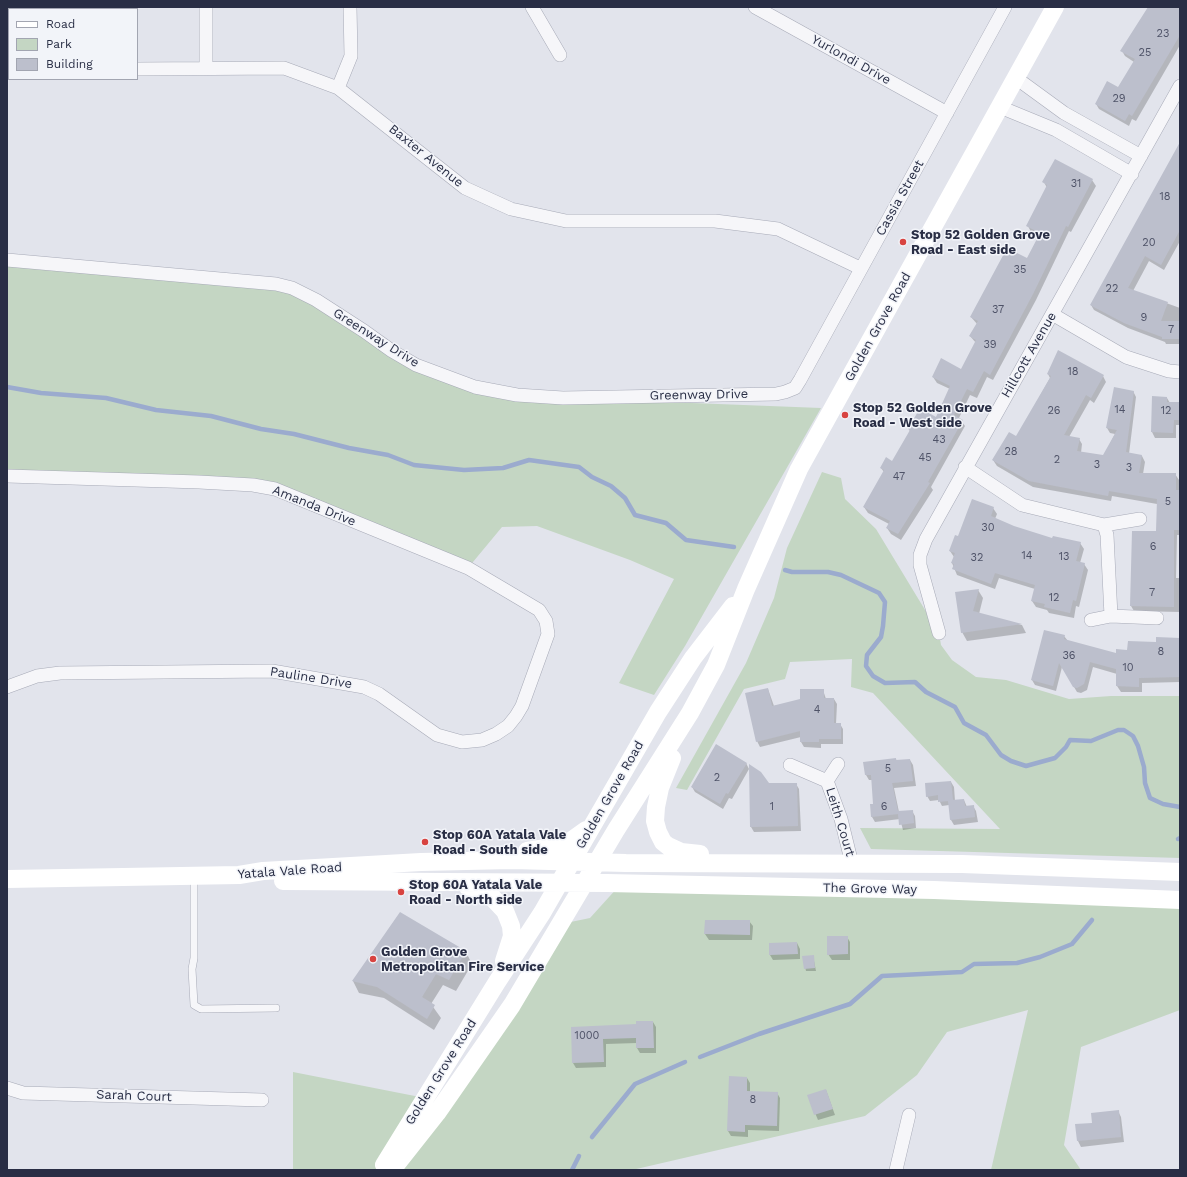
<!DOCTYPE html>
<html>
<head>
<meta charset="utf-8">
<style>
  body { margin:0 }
  #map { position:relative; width:1187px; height:1177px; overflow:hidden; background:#e2e4ec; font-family:"Work Sans",sans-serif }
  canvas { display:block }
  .frame { position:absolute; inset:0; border:8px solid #292e45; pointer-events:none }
  .legend { position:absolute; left:8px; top:8px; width:130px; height:72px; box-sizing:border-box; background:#f2f4f9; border:1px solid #a2a5b1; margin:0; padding:5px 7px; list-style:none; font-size:12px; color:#292e45 }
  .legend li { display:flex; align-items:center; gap:8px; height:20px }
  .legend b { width:20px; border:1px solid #a2a5b1 }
</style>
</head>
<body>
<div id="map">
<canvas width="1187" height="1177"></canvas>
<div class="frame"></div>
<ul class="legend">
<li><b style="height:5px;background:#fff"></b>Road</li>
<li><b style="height:11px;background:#c4d6c3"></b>Park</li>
<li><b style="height:11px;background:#bcbfcc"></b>Building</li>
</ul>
</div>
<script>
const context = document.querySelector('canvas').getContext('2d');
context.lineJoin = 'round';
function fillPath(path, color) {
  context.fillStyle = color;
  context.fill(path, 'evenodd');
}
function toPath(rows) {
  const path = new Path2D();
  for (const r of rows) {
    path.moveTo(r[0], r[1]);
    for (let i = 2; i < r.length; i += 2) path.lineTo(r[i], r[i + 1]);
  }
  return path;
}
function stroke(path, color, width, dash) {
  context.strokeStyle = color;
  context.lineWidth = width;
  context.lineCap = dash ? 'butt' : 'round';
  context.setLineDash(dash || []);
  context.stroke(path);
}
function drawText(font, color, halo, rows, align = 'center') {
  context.font = font + ' "Work Sans",sans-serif';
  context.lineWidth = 3;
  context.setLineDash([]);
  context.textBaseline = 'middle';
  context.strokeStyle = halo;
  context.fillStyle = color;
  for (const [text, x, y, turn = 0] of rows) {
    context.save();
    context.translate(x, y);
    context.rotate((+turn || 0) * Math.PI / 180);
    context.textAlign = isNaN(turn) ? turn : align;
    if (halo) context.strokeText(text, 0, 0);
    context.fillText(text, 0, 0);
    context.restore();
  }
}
fillPath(toPath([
  [7,261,292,288,444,377,563,398,821,408,685,646,654,695,619,683,674,579,630,560,537,526,502,527,468,568,285,493,7,477],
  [822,472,841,478,845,499,876,529,939,633,941,645,952,660,976,677,1006,680,1069,699,1111,696,1180,696,1180,858,871,849,860,828,1000,829,873,693,851,687,852,659,790,662,785,679,744,689,687,790,676,788,746,663,774,598,787,548],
  [619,886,1180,900,1180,1010,1081,1047,1064,1145,1081,1170,991,1170,1028,1010,947,1032,917,1075,865,1116,632,1170,387,1170,561,924,590,918],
  [293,1072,425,1098,381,1170,293,1170]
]), '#c4d6c3');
fillPath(toPath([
  [1149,7,1180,7,1180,45,1136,121,1132,119,1129,126,1099,109,1096,104,1119,89,1134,62,1125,56,1122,51],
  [1180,144,1180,241,1164,270,1149,261,1133,291,1180,308,1180,344,1166,344,1165,342,1128,328,1094,310,1091,305],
  [1092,180,1096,186,1071,232,1069,231,1036,300,993,380,987,377,977,398,970,395,959,418,965,426,931,487,933,490,901,540,891,534,887,528,889,524,868,513,864,507,884,472,881,468,893,462,910,432,909,429,936,418,950,389,937,383,933,377,962,370,976,343,970,336,977,324,971,317,1027,259,1039,236,1031,232,1028,226,1047,188,1044,182],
  [1048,374,1103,376,1106,382,1094,403,1090,400,1069,437,1079,439,1082,444,1081,453,1103,457,1115,434,1110,433,1107,428,1133,391,1136,397,1129,454,1142,456,1145,462,1143,474,1175,474,1179,480,1180,535,1177,535,1176,578,1180,578,1180,612,1134,611,1131,606,1157,532,1157,504,1112,496,1111,501,1033,487,997,466,993,460,1017,437,1050,378],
  [1153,397,1167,398,1170,403,1180,408,1179,425,1176,425,1176,438,1155,438,1152,432],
  [993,508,997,514,995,519,1014,527,1053,539,1080,543,1084,549,1080,563,1084,564,1088,570,1079,607,1076,606,1074,618,1049,613,1047,610,1036,607,1032,601,1035,589,999,578,995,589,957,575,952,563,954,557,950,551,959,538],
  [978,590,983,598,979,614,1022,625,1026,633,967,641,962,632],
  [1064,636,1068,641,1117,654,1157,643,1157,638,1180,639,1180,682,1142,683,1142,692,1121,692,1117,686,1117,674,1093,667,1087,690,1081,693,1077,692,1062,667,1056,691,1035,685,1032,680],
  [768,689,774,706,801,700,823,690,826,699,834,699,837,704,836,724,840,724,843,729,843,744,821,744,821,748,804,747,801,742,801,737,760,747,757,741],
  [896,759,897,761,910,760,913,765,916,786,894,788,899,812,912,811,915,816,916,828,903,830,900,819,875,822,872,817,871,805,875,804,873,780,869,780,866,775,864,763],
  [746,763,749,769,732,799,729,798,723,809,695,792,692,787],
  [951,782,954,787,955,801,964,800,967,807,973,806,976,811,978,822,954,825,951,820,949,805,942,806,939,800,930,801,927,796],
  [769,784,796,784,799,789,801,831,754,832,751,827],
  [400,913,466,952,472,964,456,991,443,985,431,1004,441,1018,434,1030,384,998,359,993,353,981],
  [706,921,749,921,753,926,752,940,709,940,705,934],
  [847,937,850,942,850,960,832,960,828,954],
  [797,943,800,949,800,959,773,960,770,955],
  [813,956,816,971,806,971,803,957],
  [653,1022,656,1027,656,1053,640,1053,637,1048,637,1043,606,1044,606,1067,576,1068,573,1063,572,1028,637,1025],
  [747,1078,750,1083,750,1092,777,1093,780,1098,779,1131,748,1130,748,1137,731,1136,728,1131],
  [826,1090,835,1115,818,1120,808,1096],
  [1118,1111,1121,1117,1124,1142,1081,1147,1078,1141,1076,1125,1093,1124]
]), '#0003');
stroke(toPath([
  [7,387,41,393,106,398,156,410,211,416,261,429,294,434,349,448,388,455,414,465,464,470,503,468,529,460,579,467,592,477,611,486,625,498,635,515,666,523,686,540,734,547],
  [785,570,792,572,828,572,841,575,879,593,885,602,883,626,881,637,867,655,866,666,873,676,885,683,915,682,926,692,955,707,964,723,986,735,1001,755,1011,761,1026,766,1055,758,1066,747,1070,740,1091,741,1118,730,1124,730,1133,736,1138,746,1144,767,1145,783,1150,798,1163,804,1180,807],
  [1178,839,1180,838],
  [700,1057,759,1034,850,1004,882,976,962,972,974,964,1017,963,1040,957,1072,944,1092,920],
  [592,1137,635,1084,685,1062],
  [572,1170,579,1156]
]), '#9babce', 4.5);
fillPath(toPath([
  [1148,7,1180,7,1180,35,1132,116,1129,114,1125,121,1095,104,1107,81,1118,87,1135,59,1120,51],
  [1180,142,1180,230,1161,265,1145,256,1128,288,1168,302,1161,321,1180,321,1180,339,1162,339,1162,337,1124,323,1090,305],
  [1055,159,1093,179,1068,227,1066,226,1033,294,990,375,984,371,973,392,967,389,954,415,963,420,928,482,930,483,898,534,886,528,890,521,863,507,884,470,880,468,886,457,892,461,910,430,908,429,920,408,936,417,950,386,932,377,941,358,961,369,976,340,969,336,978,321,970,317,1007,248,1027,258,1040,233,1026,226,1047,185,1042,182],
  [1058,350,1104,375,1091,398,1086,395,1064,435,1080,438,1077,451,1103,455,1117,430,1106,428,1114,387,1134,391,1126,452,1142,455,1139,473,1176,473,1176,490,1180,490,1180,530,1174,530,1174,607,1130,606,1132,531,1156,531,1157,499,1109,491,1108,496,1029,481,992,460,1009,432,1016,436,1051,376,1047,374],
  [1152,396,1167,397,1167,402,1180,402,1180,420,1174,420,1173,433,1151,432],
  [972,499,994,507,991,516,1014,526,1052,538,1053,536,1081,542,1076,561,1085,563,1076,601,1073,600,1070,613,1044,607,1045,604,1031,601,1035,585,995,573,991,584,952,569,954,564,951,563,955,553,949,551,955,535,958,536],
  [979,589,973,611,1022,624,961,633,955,592],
  [1044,630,1065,635,1064,639,1116,653,1116,649,1127,650,1128,641,1156,642,1156,637,1180,638,1179,677,1139,678,1139,687,1116,686,1116,669,1090,662,1084,684,1077,688,1073,687,1059,663,1053,686,1031,680],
  [768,688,772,706,800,699,800,689,824,689,824,698,834,698,834,723,841,723,841,739,819,739,819,742,800,742,800,731,756,742,745,693],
  [716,744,747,763,728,794,726,793,720,804,691,787],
  [896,758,896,760,910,759,913,781,892,783,898,811,913,810,914,823,899,825,898,814,871,817,870,804,873,804,871,775,865,775,863,762],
  [749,764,761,772,769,783,797,783,798,826,750,827],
  [951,781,953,800,952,800,964,799,965,806,974,805,975,817,950,820,948,801,938,802,938,795,926,797,925,783],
  [400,912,466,951,449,980,436,974,422,997,435,1005,427,1019,377,987,352,981],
  [705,920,750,920,750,935,704,934],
  [827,936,848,936,848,954,827,955],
  [797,942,798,954,769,955,769,943],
  [814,955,815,968,804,969,802,956],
  [636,1021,653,1021,654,1048,636,1048,636,1038,603,1039,604,1062,572,1063,571,1027,636,1024],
  [729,1076,747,1077,747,1091,778,1092,777,1126,745,1125,745,1132,727,1131],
  [826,1089,833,1109,814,1115,807,1095],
  [1119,1110,1121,1137,1077,1141,1075,1124,1092,1123,1091,1113]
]), '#bcbfcc');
const service = toPath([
  [194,876,194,958,192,969,194,1005,201,1009,276,1008]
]);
const minor = toPath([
  [206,7,206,68],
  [532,7,560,55],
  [755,7,947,113],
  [137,69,284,68,338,88,465,188,511,209,566,221,715,221,778,229,860,268],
  [7,71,9,71],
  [1016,78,1064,113,1141,156],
  [338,88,351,56,350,7],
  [1000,107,1056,130,1132,174],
  [7,260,276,284,292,288,316,300,364,331,392,351,416,365,475,387,517,395,563,398,776,394,785,392,795,388,800,380,1005,7],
  [1052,314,1126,357,1169,371,1180,372],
  [965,467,1022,505,1104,525,1107,535,1111,616,1157,618],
  [7,476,199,482,253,485,275,489,468,568,539,610,546,621,548,634,522,706,516,716,508,726,496,734,482,740,462,742,437,735,379,694,364,687,272,671,60,673,37,676,7,687],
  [1104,525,1140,519],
  [1091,620,1111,616],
  [939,633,920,565,920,555,926,539,1180,86],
  [790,765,827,781,841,819,852,864],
  [827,781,838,764],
  [7,1088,23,1093,262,1100],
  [896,1170,909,1115]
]);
stroke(service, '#a7aab7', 8);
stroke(minor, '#a7aab7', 14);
stroke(service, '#f6f6f9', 7);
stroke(minor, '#f6f6f9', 13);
stroke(toPath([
  [672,758,660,788,656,807,655,821,658,832,663,842,668,846,681,852,700,854],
  [527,851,565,845,586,830],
  [7,879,239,875,263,871,421,862,512,860,626,863,962,864,1180,872],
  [283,881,607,883,934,890,1180,900],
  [467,886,489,894,505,911,511,926,512,936,504,961],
  [384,1165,497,982,542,913,658,712,693,658,733,606],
  [392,1170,437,1113,512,1005,616,830,690,713,716,665,746,589,799,469,1055,7]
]), '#fff', 18);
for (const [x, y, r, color] of [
  [903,242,4,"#d84340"],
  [845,415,4,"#d84340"],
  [425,842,4,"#d84340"],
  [401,892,4,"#d84340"],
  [373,959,4,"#d84340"]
]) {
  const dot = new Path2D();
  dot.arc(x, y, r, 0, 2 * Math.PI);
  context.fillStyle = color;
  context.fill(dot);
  stroke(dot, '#f2f4f9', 1.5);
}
drawText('11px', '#4e5267', null, [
  ["23",1163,34],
  ["25",1145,53],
  ["29",1119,99],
  ["31",1076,184],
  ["18",1165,197],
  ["20",1149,243],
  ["35",1020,270],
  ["22",1112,289],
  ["37",998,310],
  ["9",1144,318],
  ["7",1171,330],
  ["39",990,345],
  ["18",1073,372],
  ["14",1120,410],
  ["26",1054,411],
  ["12",1166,411],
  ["43",939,440],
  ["28",1011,452],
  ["45",925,458],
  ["2",1057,460],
  ["3",1097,465],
  ["3",1129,468],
  ["47",899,477],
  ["5",1168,502],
  ["30",988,528],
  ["6",1153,547],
  ["14",1027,556],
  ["13",1064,557],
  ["32",977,558],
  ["7",1152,593],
  ["12",1054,598],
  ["8",1161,652],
  ["36",1069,656],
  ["10",1128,668],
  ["4",817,710],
  ["5",888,769],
  ["2",717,778],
  ["1",772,807],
  ["6",884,807],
  ["1000",587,1036],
  ["8",753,1100]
]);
drawText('13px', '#292e45', '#f2f4f9', [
  ["Yurlondi Drive",851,60,29],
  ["Baxter Avenue",426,156,39],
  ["Cassia Street",900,198,-61],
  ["Golden Grove Road",878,327,-61],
  ["Greenway Drive",376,338,32],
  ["Hillcott Avenue",1029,355,-60],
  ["Greenway Drive",699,395,-1],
  ["Amanda Drive",314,506,22],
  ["Pauline Drive",311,678,9],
  ["Golden Grove Road",610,795,-60],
  ["Leith Court",840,822,73],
  ["Yatala Vale Road",290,871,-4],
  ["The Grove Way",870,889,1],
  ["Golden Grove Road",441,1072,-58],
  ["Sarah Court",134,1096,2]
]);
drawText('bold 13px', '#292e45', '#f2f4f9', [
  ["Stop 52 Golden Grove",911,235],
  ["Road - East side",911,250],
  ["Stop 52 Golden Grove",853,408],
  ["Road - West side",853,423],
  ["Stop 60A Yatala Vale",433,835],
  ["Road - South side",433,850],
  ["Stop 60A Yatala Vale",409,885],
  ["Road - North side",409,900],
  ["Golden Grove",381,952],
  ["Metropolitan Fire Service",381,967]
], 'left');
</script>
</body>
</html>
